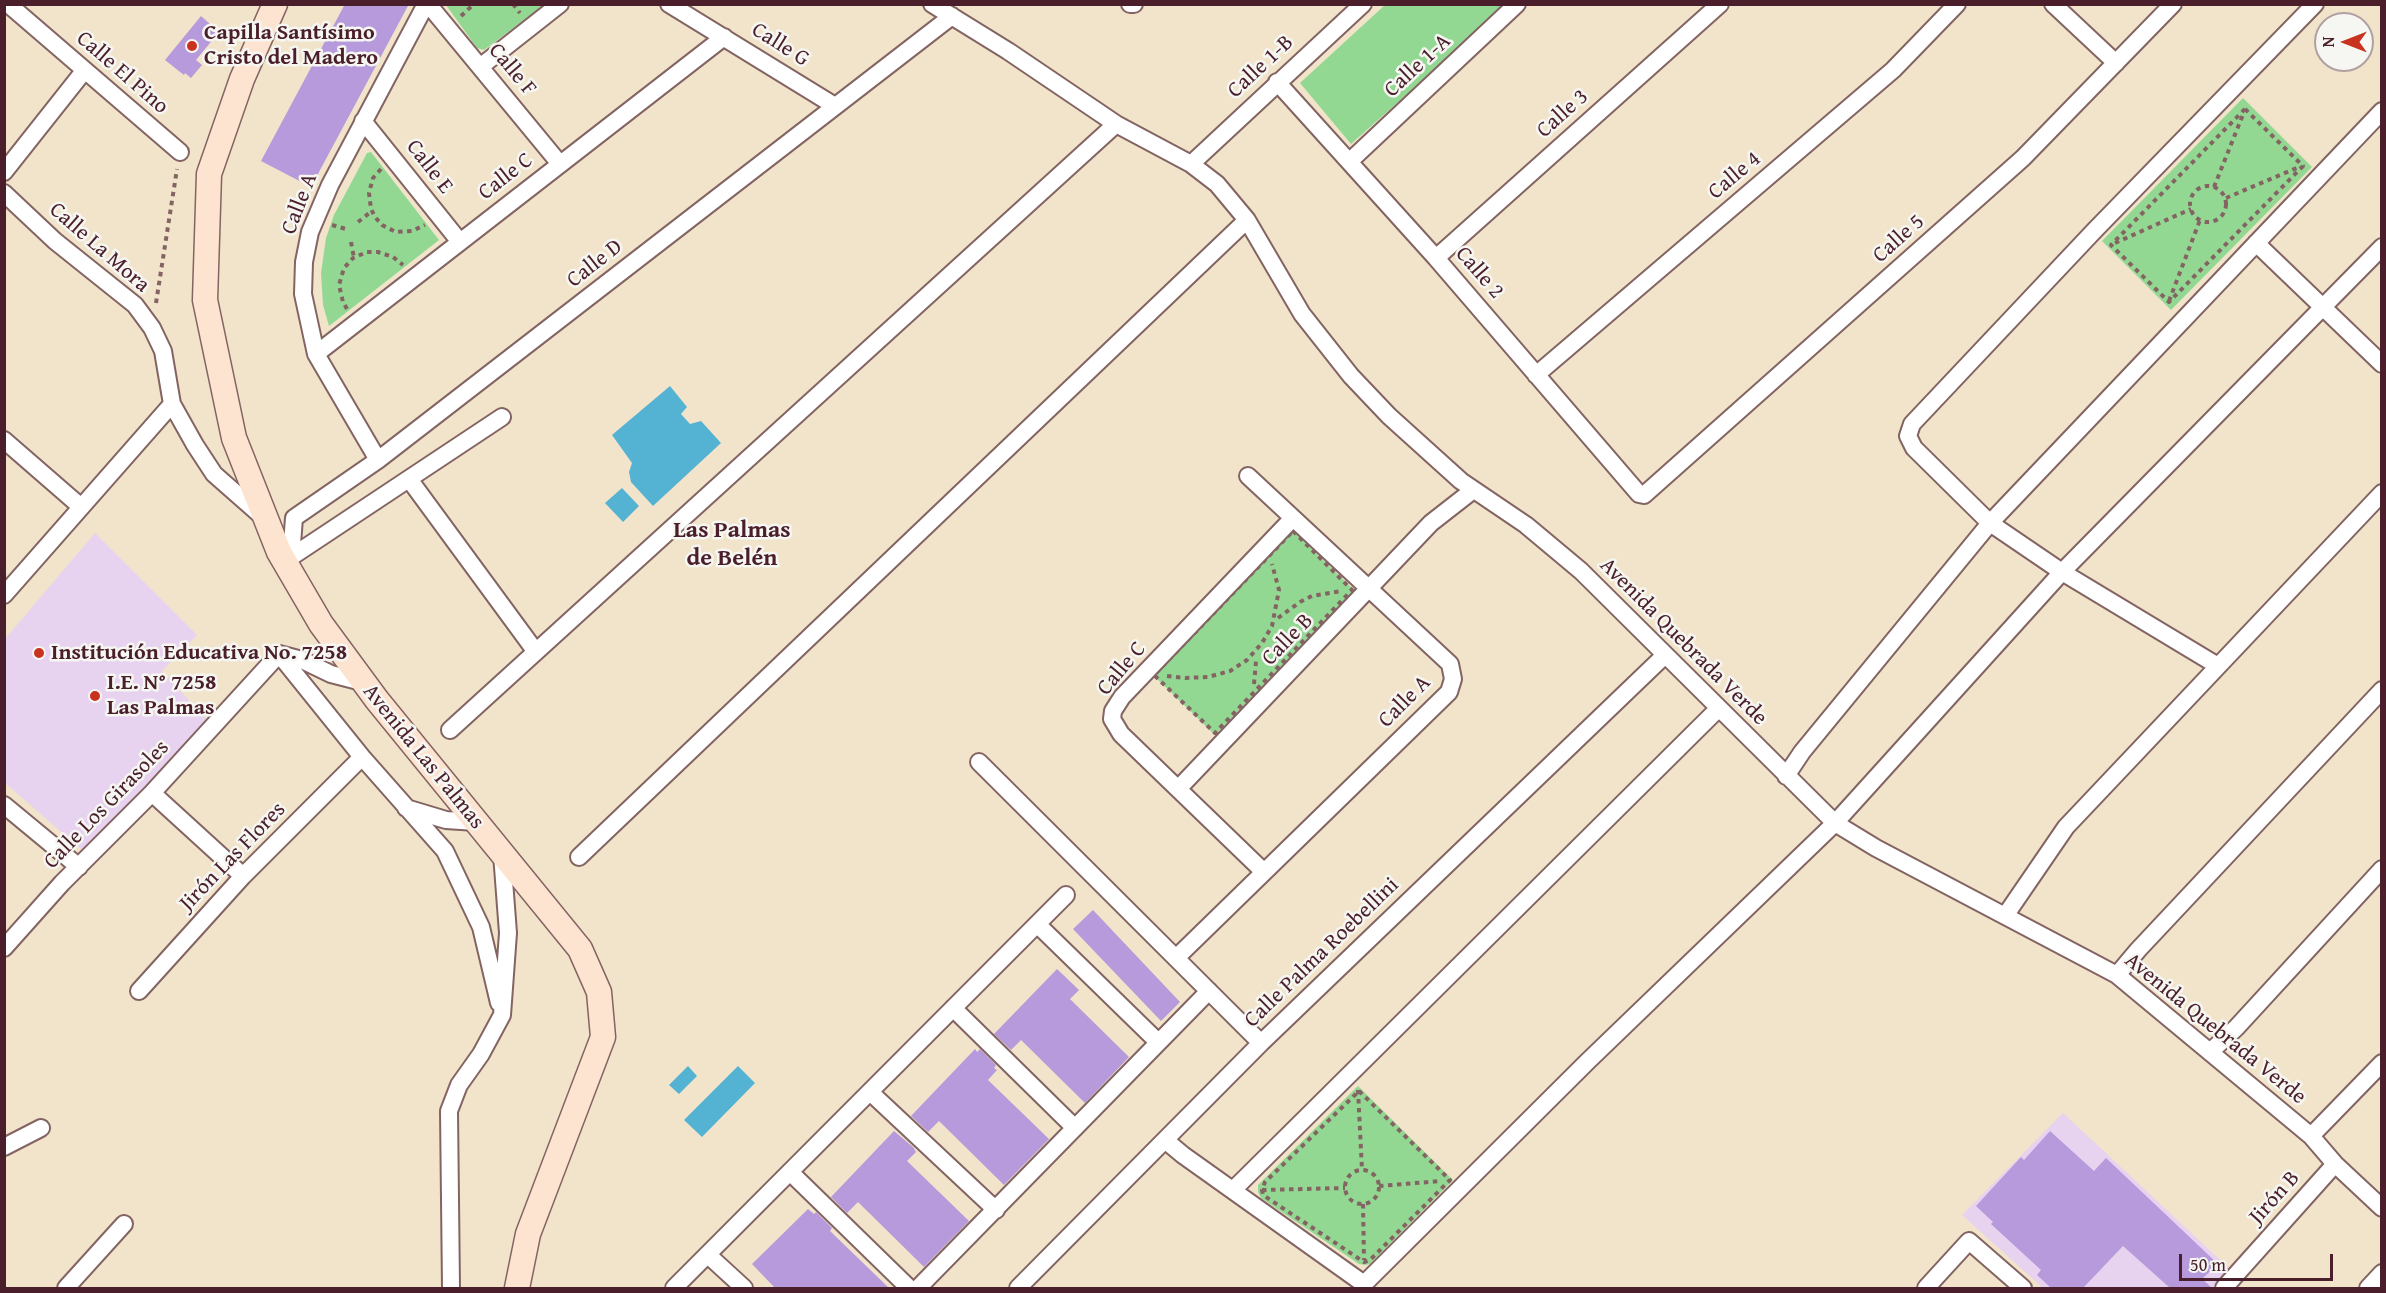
<!DOCTYPE html>
<html>
<head>
<meta charset="utf-8">
<style>
  body { margin:0 }
  #map { position:relative; width:2386px; height:1293px; overflow:hidden; background:#f1e4ca; font-family:"Gentium Book Plus",serif }
  canvas { display:block }
  .frame { position:absolute; inset:0; border:6px solid #4a1f2b; pointer-events:none }
  .north { position:absolute; left:2314px; top:12px; width:60px; height:60px; box-sizing:border-box; background:#f6f6f2; border:2px solid #b1a0a2; border-radius:50%; rotate:270deg; font-size:16px; font-weight:700; line-height:24px; text-align:center; color:#4a1f2b }
  .north::after { content:''; display:block; margin:auto; width:21px; height:27px; background:#c8321e; clip-path:polygon(50% 0,100% 100%,50% 72%,0 100%) }
  .scale { position:absolute; left:2179px; top:1254px; width:154px; height:27px; box-sizing:border-box; border:3px solid #4a1f2b; border-top:0; padding-left:8px; font-size:18px; line-height:21px; white-space:nowrap; color:#4a1f2b; -webkit-text-stroke:4px #f6f6f2; paint-order:stroke }
</style>
</head>
<body>
<div id="map">
<canvas width="2386" height="1293"></canvas>
<div class="frame"></div>
<div class="north">N</div>
<div class="scale">50 m</div>
</div>
<script>
const context = document.querySelector('canvas').getContext('2d');
context.lineJoin = 'round';
function fillPath(path, color) {
  context.fillStyle = color;
  context.fill(path, 'evenodd');
}
function toPath(rows) {
  const path = new Path2D();
  for (const r of rows) {
    if (r.length === 3) {
      path.moveTo(r[0] + r[2], r[1]);
      path.arc(r[0], r[1], r[2], 0, 2 * Math.PI);
      continue;
    }
    path.moveTo(r[0], r[1]);
    for (let i = 2; i < r.length; i += 2) path.lineTo(r[i], r[i + 1]);
  }
  return path;
}
function stroke(path, color, width, dash) {
  context.strokeStyle = color;
  context.lineWidth = width;
  context.lineCap = dash ? 'butt' : 'round';
  context.setLineDash(dash || []);
  context.stroke(path);
}
function drawText(font, color, halo, rows, align = 'center') {
  context.font = font + ' "Gentium Book Plus",serif';
  context.lineWidth = 5;
  context.setLineDash([]);
  context.textBaseline = 'middle';
  context.strokeStyle = halo;
  context.fillStyle = color;
  for (const [text, x, y, turn = 0] of rows) {
    context.save();
    context.translate(x, y);
    context.rotate((+turn || 0) * Math.PI / 180);
    context.textAlign = isNaN(turn) ? turn : align;
    if (halo) context.strokeText(text, 0, 0);
    context.fillText(text, 0, 0);
    context.restore();
  }
}
fillPath(toPath([
  [95,533,197,635,162,671,209,722,82,850,5,783,5,639],
  [2063,1113,2232,1271,2217,1288,2043,1288,1962,1215]
]), '#e7d2ef');
fillPath(toPath([
  [446,5,544,5,484,50,477,48],
  [1385,5,1507,5,1351,144,1300,83],
  [2243,98,2312,167,2171,310,2102,241],
  [371,152,439,240,329,326,323,305,321,273,326,238,334,215,367,153],
  [1292,530,1354,590,1215,735,1153,675],
  [1358,1086,1453,1180,1370,1264,1365,1265,1359,1264,1261,1198,1258,1192,1258,1185]
]), '#93d892');
fillPath(toPath([
  [670,386,687,407,681,414,690,424,701,421,721,443,653,506,631,482,629,472,632,463,612,435],
  [622,488,639,506,623,522,605,503],
  [688,1066,697,1076,679,1094,669,1085],
  [738,1066,755,1083,702,1137,684,1120]
]), '#54b2d2');
fillPath(toPath([
  [345,4,409,4,311,187,261,161],
  [201,16,219,32,196,60,202,65,191,78,185,73,184,75,165,60],
  [1093,910,1180,1002,1161,1021,1073,929],
  [1057,969,1079,990,1070,999,1129,1057,1085,1103,1021,1040,1011,1050,994,1034],
  [975,1049,977,1052,980,1049,996,1065,994,1068,997,1070,988,1080,1049,1139,1004,1185,939,1121,928,1132,911,1116],
  [894,1131,913,1147,916,1152,907,1161,969,1221,924,1267,858,1202,847,1213,831,1197],
  [2050,1131,2094,1171,2106,1158,2218,1264,2202,1279,2212,1288,2170,1288,2123,1246,2083,1288,2051,1288,2037,1275,2041,1270,1991,1224,1993,1222,1976,1206,2021,1157,2024,1160],
  [808,1209,814,1214,816,1212,832,1228,830,1231,889,1288,775,1288,752,1264]
]), '#b69adb');
const street = toPath([
  [8,4,180,152],
  [428,4,560,164],
  [669,4,835,106],
  [932,4,1008,51,1116,124,1191,164,1217,184,1247,220,1302,314,1351,376,1389,416,1461,481,1526,525,1581,571,1835,823,1876,848,2117,975,2311,1136,2335,1164,2382,1208],
  [1130,4,1134,4],
  [2053,4,2116,63],
  [480,67,560,4],
  [1277,82,1436,258,1639,494,1644,495,2023,158,2173,4],
  [363,121,460,242],
  [1350,161,1517,4],
  [1191,164,1363,4],
  [4,172,84,71],
  [4,193,55,241,135,305,152,328,163,351,172,404,195,445,214,474,264,518],
  [2256,243,2382,364],
  [1436,258,1720,4],
  [316,354,724,37],
  [1536,375,1893,70,1957,4],
  [4,440,80,506],
  [378,460,316,354,303,294,304,262,310,232,330,185,426,4],
  [409,479,536,652],
  [291,557,294,518,378,460,952,16],
  [285,561,502,417],
  [4,595,172,404],
  [279,654,362,757,445,851,481,927,499,1003],
  [2218,666,2062,572,1990,523,1914,448,1908,436,1912,424,2094,231,2315,4],
  [450,730,1116,124],
  [979,762,1261,1043],
  [1786,776,1802,752,1990,523,2382,111],
  [1178,789,1431,523,1472,491],
  [152,793,243,876],
  [4,805,79,867],
  [406,808,446,820,476,822],
  [579,857,1247,220],
  [1264,872,1121,734,1112,719,1113,711,1122,697,1293,518],
  [2005,916,2066,827,2382,493],
  [1037,924,1158,1042],
  [4,948,62,883,152,793,279,654,302,660,331,674,362,682],
  [1176,958,1449,692,1453,679,1450,664,1248,476],
  [2117,975,2138,950,2382,690],
  [139,991,243,876,362,757],
  [953,1008,1075,1128],
  [2210,1052,2236,1028,2382,869],
  [870,1092,996,1210],
  [2311,1136,2382,1063],
  [1165,1140,1183,1155,1364,1284,1587,1062,1835,823,2062,572,2382,247],
  [4,1147,41,1128],
  [790,1172,909,1288],
  [1234,1189,1718,709],
  [708,1255,744,1288],
  [66,1288,124,1224],
  [451,1288,449,1111,459,1085,481,1054,502,1015,508,933,502,854],
  [674,1288,1066,895],
  [918,1288,1209,991],
  [1018,1288,1261,1043,1664,656],
  [1926,1288,1969,1241,2023,1288],
  [2224,1288,2335,1164],
  [2368,1288,2382,1273]
]);
const secondary = toPath([
  [275,4,242,79,209,174,205,300,234,438,279,552,321,624,377,700,580,949,599,992,603,1037,528,1234,517,1288]
]);
stroke(street, '#846463', 20);
stroke(secondary, '#846463', 27);
stroke(toPath([
  [513,4,520,13],
  [461,16,474,4],
  [2245,109,2303,166,2169,302,2111,245,2245,109],
  [381,169,373,178,369,193,371,209,375,217,382,225,396,232,412,231,425,225],
  [2208,204,18],
  [2214,187,2244,112],
  [2226,198,2299,167],
  [358,222,372,211],
  [332,225,346,229],
  [351,242,354,258],
  [2115,243,2191,209],
  [2169,301,2200,220],
  [156,303,177,169],
  [347,309,343,302,339,285,344,268,353,258,367,252,378,252,393,257,403,265],
  [1293,531,1352,590,1215,733,1154,675,1293,531],
  [1278,618,1300,602,1312,596,1342,591],
  [1167,676,1185,678,1208,677,1230,671,1247,660,1262,643,1272,626,1279,590,1272,564],
  [1254,684,1256,661],
  [1358,1090,1362,1170],
  [1359,1091,1450,1180,1370,1260,1364,1262,1263,1195,1262,1190,1265,1182,1359,1091],
  [1362,1187,17],
  [1379,1186,1441,1181],
  [1262,1190,1345,1188],
  [1363,1204,1364,1260]
]), '#846463', 4, [4.5, 4.5]);
stroke(street, '#fff', 16);
stroke(secondary, '#fde4d1', 24);
for (const [x, y, r, color] of [
  [192,46,6,"#c8321e"],
  [39,653,6,"#c8321e"],
  [95,696,6,"#c8321e"]
]) {
  const dot = new Path2D();
  dot.arc(x, y, r, 0, 2 * Math.PI);
  context.fillStyle = color;
  context.fill(dot);
  stroke(dot, '#f6f6f2', 2);
}
drawText('bold 22px', '#4a1f2b', '#f6f6f2', [
  ["Capilla Santísimo",204,33],
  ["Cristo del Madero",204,58],
  ["Institución Educativa No. 7258",51,653],
  ["I.E. N° 7258",107,683],
  ["Las Palmas",107,708]
], 'left');
drawText('22px', '#4a1f2b', '#f6f6f2', [
  ["Calle G",780,45,32],
  ["Calle 1-A",1418,66,-43],
  ["Calle 1-B",1261,67,-43],
  ["Calle F",512,70,50],
  ["Calle El Pino",122,73,41],
  ["Calle 3",1563,114,-42],
  ["Calle E",429,167,52],
  ["Calle 4",1735,176,-40],
  ["Calle C",506,177,-38],
  ["Calle A",300,204,-69],
  ["Calle 5",1899,239,-42],
  ["Calle La Mora",99,248,41],
  ["Calle D",595,264,-38],
  ["Calle 2",1479,273,49],
  ["Calle B",1288,640,-46],
  ["Avenida Quebrada Verde",1683,642,45],
  ["Calle C",1122,669,-50],
  ["Calle A",1405,702,-45],
  ["Avenida Las Palmas",423,757,51],
  ["Calle Los Girasoles",107,805,-46],
  ["Jirón Las Flores",233,857,-46],
  ["Calle Palma Roebellini",1322,953,-44],
  ["Avenida Quebrada Verde",2215,1029,39],
  ["Jirón B",2275,1198,-48]
]);
drawText('bold 24px', '#4a1f2b', '#f6f6f2', [
  ["Las Palmas",732,531],
  ["de Belén",732,559]
]);
</script>
</body>
</html>
